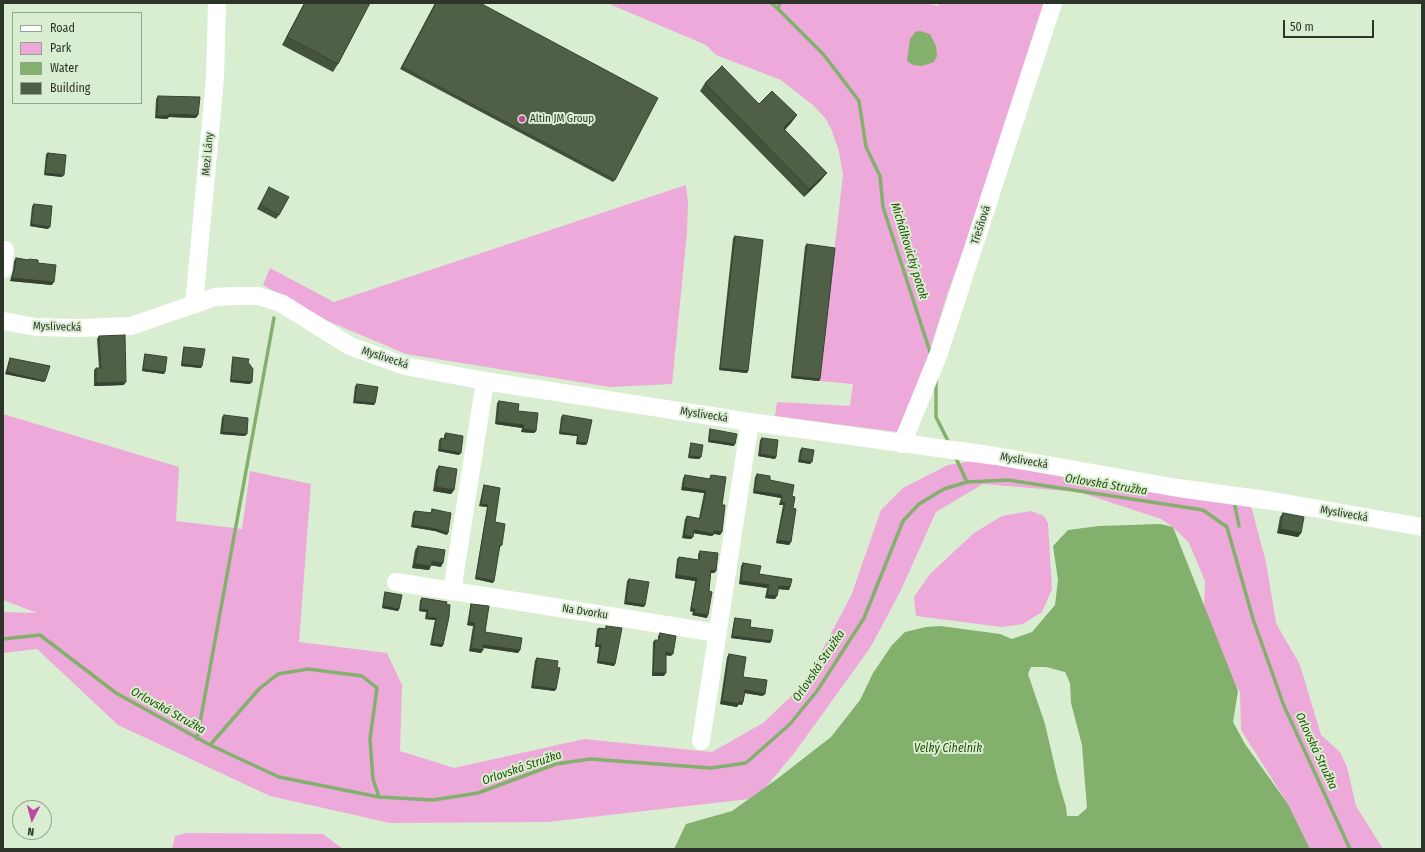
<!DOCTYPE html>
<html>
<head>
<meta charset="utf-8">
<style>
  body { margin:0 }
  #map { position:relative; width:1425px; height:852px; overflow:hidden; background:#d9eed1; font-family:"Fira Sans Condensed",sans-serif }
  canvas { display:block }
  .frame { position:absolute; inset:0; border:4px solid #2d352a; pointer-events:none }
  .legend { position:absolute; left:12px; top:12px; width:130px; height:92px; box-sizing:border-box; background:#d9eed1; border:1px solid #94a48e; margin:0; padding:5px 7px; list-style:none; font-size:12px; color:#2d352a }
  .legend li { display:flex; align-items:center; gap:8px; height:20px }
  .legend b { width:20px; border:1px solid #94a48e }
  .north { position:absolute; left:12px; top:800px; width:40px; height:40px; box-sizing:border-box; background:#d9eed1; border:1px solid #94a48e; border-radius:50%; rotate:186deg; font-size:11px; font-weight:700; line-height:16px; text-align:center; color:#2d352a }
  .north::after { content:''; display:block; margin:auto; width:14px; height:18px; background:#bd49a3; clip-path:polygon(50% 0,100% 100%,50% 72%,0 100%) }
  .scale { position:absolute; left:1283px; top:20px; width:91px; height:18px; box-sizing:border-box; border:2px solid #2d352a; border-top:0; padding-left:5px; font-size:12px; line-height:14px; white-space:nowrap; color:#2d352a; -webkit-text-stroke:3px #d9eed1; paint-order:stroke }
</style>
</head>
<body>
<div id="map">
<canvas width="1425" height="852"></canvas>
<div class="frame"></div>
<ul class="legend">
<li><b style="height:5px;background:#fff"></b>Road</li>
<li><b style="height:11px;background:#eda9da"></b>Park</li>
<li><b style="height:11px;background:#83b06d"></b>Water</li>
<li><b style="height:11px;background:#4f6047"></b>Building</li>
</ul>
<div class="north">N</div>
<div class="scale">50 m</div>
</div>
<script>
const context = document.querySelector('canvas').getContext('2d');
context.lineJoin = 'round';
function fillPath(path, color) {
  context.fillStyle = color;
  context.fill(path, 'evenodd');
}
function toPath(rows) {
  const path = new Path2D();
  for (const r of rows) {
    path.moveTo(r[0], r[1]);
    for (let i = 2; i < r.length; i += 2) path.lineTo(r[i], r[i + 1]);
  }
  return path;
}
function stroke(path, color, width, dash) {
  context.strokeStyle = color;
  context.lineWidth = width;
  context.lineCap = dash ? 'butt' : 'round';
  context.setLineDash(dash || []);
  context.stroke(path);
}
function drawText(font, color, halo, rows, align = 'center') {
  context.font = font + ' "Fira Sans Condensed",sans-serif';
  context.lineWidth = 4;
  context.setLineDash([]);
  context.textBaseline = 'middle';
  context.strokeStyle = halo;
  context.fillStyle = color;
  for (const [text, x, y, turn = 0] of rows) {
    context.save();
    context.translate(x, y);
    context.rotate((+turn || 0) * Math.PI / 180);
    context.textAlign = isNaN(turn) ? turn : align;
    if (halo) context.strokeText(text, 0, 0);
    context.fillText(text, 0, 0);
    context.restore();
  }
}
fillPath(toPath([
  [607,3,928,3,937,6,940,3,1044,3,988,182,948,292,922,375,897,432,775,416,777,402,850,406,853,384,819,381,843,175,839,152,832,131,826,119,814,106,781,80,716,55,706,45],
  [686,185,688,203,687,233,672,384,610,387,406,354,328,321,263,285,270,268,334,302],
  [3,414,179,467,176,521,242,529,250,471,311,484,299,642,387,653,402,685,400,751,454,768,584,739,712,752,763,723,804,684,851,596,881,510,903,488,948,465,972,461,1251,506,1266,562,1276,623,1300,665,1321,735,1340,752,1347,767,1356,806,1383,849,1310,849,1288,804,1241,730,1240,692,1233,680,1204,607,1205,581,1189,543,1173,527,1161,519,1079,492,983,484,936,512,901,590,870,648,795,752,765,788,749,799,548,822,390,823,270,796,118,725,37,649,3,653,3,612,37,613,3,600],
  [1031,511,1044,516,1048,523,1052,589,1042,612,1023,624,1002,627,916,616,914,597,930,574,974,533,1002,516],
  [186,833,323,834,343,849,172,849,175,836]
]), '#eda9da');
fillPath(toPath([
  [920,31,930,34,936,46,937,56,934,62,922,66,913,65,907,61,910,39,915,32],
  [1160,524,1173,527,1238,691,1233,722,1245,744,1288,804,1310,849,674,849,686,824,732,811,777,779,831,737,860,700,873,673,892,645,905,632,926,627,940,626,1000,634,1012,639,1032,632,1055,605,1058,580,1053,546,1068,530,1099,526],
  [1031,667,1046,667,1065,672,1070,683,1071,703,1082,745,1087,808,1078,816,1067,816,1066,807,1058,780,1045,724,1028,674]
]), '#83b06d');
stroke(toPath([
  [771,3,778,9],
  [780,3,778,9,824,55,859,101,866,147,880,176,883,207,931,355],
  [936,380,936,417,949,443],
  [955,456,967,482],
  [1234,501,1239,526],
  [3,639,40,635,116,693,210,745,259,689,278,674,308,669,362,676,377,688,370,739,373,779,379,797,433,800,478,793,556,764,590,759,711,768,746,763,790,724,817,691,864,618,903,521,919,504,944,489,967,482,1008,480,1203,510,1227,527,1253,619,1284,706,1350,849],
  [197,739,274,318],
  [210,745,279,777,379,797]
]), '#83b06d', 3.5);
stroke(toPath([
  [3,269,5,250],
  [194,305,215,78,217,3],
  [3,321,36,327,80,328,131,326,215,297,234,296,258,296,281,303,350,346,405,366,485,381,750,422,996,456,1178,488,1273,501,1422,527],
  [902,444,939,353,1053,3],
  [396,582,717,633],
  [452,591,485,381],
  [701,741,750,422]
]), '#fff', 18);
fillPath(toPath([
  [304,3,370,3,338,64,333,72,282,45],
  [435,3,615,180,613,182,400,69],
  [705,83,759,104,797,115,791,123,785,130,827,173,821,180,804,197,700,91],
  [158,96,196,118,169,117,167,119,155,118,156,99],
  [48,153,62,177,44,175,46,154],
  [269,187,279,215,276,219,257,209,267,191],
  [34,204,48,229,30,226,32,206],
  [735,236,748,371,747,373,719,370,733,238],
  [807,244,820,379,819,381,791,378,805,246],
  [16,258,28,260,29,259,38,263,52,285,10,281,13,270,14,261],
  [99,336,124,385,94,386,94,370,96,368,99,368,97,339],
  [184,347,202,366,201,368,181,366,183,349],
  [145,354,165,372,164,374,142,371,144,356],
  [233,357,248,362,250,384,230,382,232,359],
  [10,358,44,382,5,374,9,360],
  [357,384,375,403,374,405,353,403,355,386],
  [499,401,518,411,536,431,534,433,521,432,522,428,495,424,497,403],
  [224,415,245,436,220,434,222,417],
  [563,415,587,443,586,445,576,444,577,436,559,434,561,417],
  [710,429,734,446,708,442,709,431],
  [446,433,459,455,438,451,439,440,441,438,444,439,444,435],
  [762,438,776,457,775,459,758,456,760,440],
  [691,443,701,457,699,459,688,458,690,445],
  [802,448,810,464,798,462,800,450],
  [439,466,454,490,451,494,433,491,436,470],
  [757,474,770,480,792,496,793,508,791,542,789,545,776,543,783,505,779,505,781,498,753,493,755,477],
  [685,475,709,479,711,475,722,505,722,532,720,535,714,534,712,536,693,533,691,539,682,538,685,519,687,516,699,518,704,493,681,490,683,478],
  [484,485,502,545,500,547,499,547,493,583,475,579,487,507,479,506,483,487],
  [432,509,447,535,435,531,411,527,413,513,415,511,431,513,431,511],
  [1283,513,1301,533,1298,537,1277,533,1280,517],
  [418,546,441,567,431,565,429,570,412,568,415,550],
  [700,551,716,571,714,573,710,573,707,618,692,615,693,612,690,611,695,581,675,578,677,559,679,557,698,560,698,554],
  [743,563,759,574,790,587,789,590,778,589,775,599,765,598,767,588,739,584,741,566],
  [629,579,644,607,624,604,627,581],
  [385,592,399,609,398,611,382,608,384,594],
  [422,598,447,602,442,647,430,645,435,620,425,619,426,612,419,611,420,600],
  [471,604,485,632,520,650,518,653,483,648,483,650,481,653,469,651,473,626,467,625,470,607],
  [735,618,750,627,771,641,770,643,731,638,734,620],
  [606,626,615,664,614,666,597,663,599,647,595,647,597,629,599,628,605,629],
  [660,633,671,656,666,655,664,676,652,676,653,642,655,640,658,640,658,636],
  [729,654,743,677,763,696,745,693,743,702,742,705,739,704,737,707,720,704,727,657],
  [537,658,555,691,531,688,535,660]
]), '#44533d');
fillPath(toPath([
  [169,114,198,115,196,118,169,117,167,119,155,118,157,116],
  [797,115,791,123,778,136,783,128],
  [45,173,64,175,62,177,44,175],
  [827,173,821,180,804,197,809,189],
  [31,224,50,227,48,229,30,226],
  [12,278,54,282,52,285,10,281],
  [182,364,202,366,201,368,181,366],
  [720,368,748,371,747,373,719,370],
  [143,369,165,372,164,374,142,371],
  [7,372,45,381,44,382,5,374],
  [792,376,820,379,819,381,791,378],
  [231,380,252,382,250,384,230,382],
  [126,382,124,385,94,386,96,383],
  [355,401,375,403,374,405,353,403],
  [497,422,524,425,522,428,495,424],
  [523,429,536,431,534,433,521,432],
  [222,432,247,434,245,436,220,434],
  [560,432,578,435,577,436,559,434],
  [709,440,735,444,734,446,708,442],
  [577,442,587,443,586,445,576,444],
  [440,449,461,453,459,455,438,451],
  [760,454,776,457,775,459,758,456],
  [689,456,701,457,699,459,688,458],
  [800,460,812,462,810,464,798,462],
  [436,487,454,490,451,494,433,491],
  [683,487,706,491,704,493,681,490],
  [754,491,782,495,781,498,753,493],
  [781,502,785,503,783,505,779,505],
  [481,504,488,505,487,507,479,506],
  [413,525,436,529,448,533,447,535,435,531,411,527],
  [1280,529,1301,533,1298,537,1277,533],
  [694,530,714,534,712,536,692,533],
  [714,531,722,532,720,535,713,533],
  [684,535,693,537,691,539,682,538],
  [777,540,791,542,789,545,776,543],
  [432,561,443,563,441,567,429,565],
  [415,564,431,566,429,570,412,568],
  [711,570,716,571,714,573,709,573],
  [676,575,697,578,695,581,675,578],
  [476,577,494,581,493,583,475,579],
  [741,581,769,585,767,588,739,584],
  [779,586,790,587,789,590,777,589],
  [767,595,777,596,775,599,765,598],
  [626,602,645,605,644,607,624,604],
  [383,606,399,609,398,611,382,608],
  [691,608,695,609,693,612,690,611],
  [420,609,428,610,426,612,419,611],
  [694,613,708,615,707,618,692,615],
  [427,617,436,618,435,620,425,619],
  [469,622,475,623,473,626,467,625],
  [732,636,771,641,770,643,731,638],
  [432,643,443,645,442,647,430,645],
  [483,645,520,650,518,653,481,647],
  [596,645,601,645,599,647,595,647],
  [471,648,483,650,481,653,469,651],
  [666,652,673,654,671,656,664,655],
  [598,661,615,664,614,666,597,663],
  [653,673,666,673,664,676,652,676],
  [533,686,556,689,555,691,531,688],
  [745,690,765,694,763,696,744,693],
  [722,701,739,704,737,707,720,704],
  [739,702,743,702,742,705,737,704]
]), '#374332');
const building = toPath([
  [305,3,370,3,338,64,287,37,305,3],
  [436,3,480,3,658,98,615,180,402,67,436,3],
  [722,66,759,104,772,91,797,115,783,128,827,173,809,189,705,83,722,66],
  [158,96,200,97,198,115,169,114,169,116,157,116,158,96],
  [48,153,66,155,64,175,45,173,48,153],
  [269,187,289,197,279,215,260,205,269,187],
  [34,204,52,206,50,227,31,224,34,204],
  [735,236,763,240,748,371,720,368,735,236],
  [807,244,835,248,820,379,792,376,807,244],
  [16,258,29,260,29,259,38,260,38,263,56,265,54,282,12,278,15,267,16,258],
  [125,335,126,382,96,383,96,368,101,368,99,336,125,335],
  [184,347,205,349,202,366,182,364,184,347],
  [145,354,167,357,165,372,143,369,145,354],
  [233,357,249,359,248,362,253,369,252,382,231,380,233,357],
  [10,358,50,366,45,381,7,372,10,358],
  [357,384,378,387,375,403,355,401,357,384],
  [499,401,519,404,518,411,538,413,536,431,523,429,524,425,497,422,499,401],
  [224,415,248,418,247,434,222,432,224,415],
  [563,415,592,420,587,443,577,442,578,435,560,432,563,415],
  [710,429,737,434,735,444,709,440,710,429],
  [446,433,463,436,461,453,440,449,441,438,445,439,446,433],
  [762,438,778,440,776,457,760,454,762,438],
  [691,443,703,445,701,457,689,456,691,443],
  [802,448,814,450,812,462,800,460,802,448],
  [439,466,457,469,454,490,436,487,439,466],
  [757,474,770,476,770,480,794,485,792,496,795,497,793,508,796,509,791,542,777,540,785,503,781,502,782,495,754,491,757,474],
  [685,475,710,479,711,475,726,477,722,505,725,505,722,532,714,531,714,534,694,530,693,537,684,535,687,516,700,519,706,491,683,487,685,475],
  [484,485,500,488,495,522,505,524,502,545,500,545,494,581,476,577,488,505,481,504,484,485],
  [432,509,451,513,448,533,436,529,413,525,415,511,432,513,432,509],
  [1283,513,1304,517,1301,533,1280,529,1283,513],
  [418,546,445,550,443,563,432,561,431,566,415,564,418,546],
  [700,551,718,553,716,571,711,570,709,591,712,592,708,615,694,613,695,609,691,608,697,578,676,575,679,557,699,560,700,551],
  [743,563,761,566,759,574,792,579,790,587,779,586,777,596,767,595,769,585,741,581,743,563],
  [629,579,649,582,645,605,626,602,629,579],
  [385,592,402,595,399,609,383,606,385,592],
  [422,598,447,602,446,604,450,605,449,617,443,645,432,643,436,618,427,617,428,610,420,609,422,598],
  [471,604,489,606,485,632,522,638,520,650,483,645,483,650,471,648,475,623,469,622,471,604],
  [735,618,751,620,750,627,773,630,771,641,732,636,735,618],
  [606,626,622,628,615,664,598,661,601,645,596,645,599,628,606,629,606,626],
  [660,633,676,636,673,654,666,652,666,673,653,673,655,640,659,640,660,633],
  [729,654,746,657,743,677,767,680,765,694,745,690,743,702,739,702,739,704,722,701,729,654],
  [537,658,558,661,557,667,560,668,556,689,533,686,537,658]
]);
fillPath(building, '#4f6047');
stroke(building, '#374332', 1);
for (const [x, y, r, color] of [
  [522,119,4,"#bd49a3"]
]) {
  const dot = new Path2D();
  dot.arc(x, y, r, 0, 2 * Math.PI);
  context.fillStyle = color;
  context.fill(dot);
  stroke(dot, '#d9eed1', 1.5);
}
drawText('11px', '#2d352a', '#d9eed1', [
  ["Altin JM Group",530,119]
], 'left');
drawText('11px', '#2d352a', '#d9eed1', [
  ["Mezi Lány",208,154,-85],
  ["Třešňová",981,225,-72],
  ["Myslivecká",57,327,2],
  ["Myslivecká",385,358,18],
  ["Myslivecká",704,415,9],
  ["Myslivecká",1024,461,10],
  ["Myslivecká",1344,514,10],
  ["Na Dvorku",585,612,9]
]);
drawText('italic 12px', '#265009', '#d9eed1', [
  ["Michálkovický potok",909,251,73],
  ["Orlovská Stružka",1106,485,9],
  ["Orlovská Stružka",819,666,-56],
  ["Orlovská Stružka",168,711,29],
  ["Velký Cihelník",948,749],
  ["Orlovská Stružka",1316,751,65],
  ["Orlovská Stružka",522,768,-19]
]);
</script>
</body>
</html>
